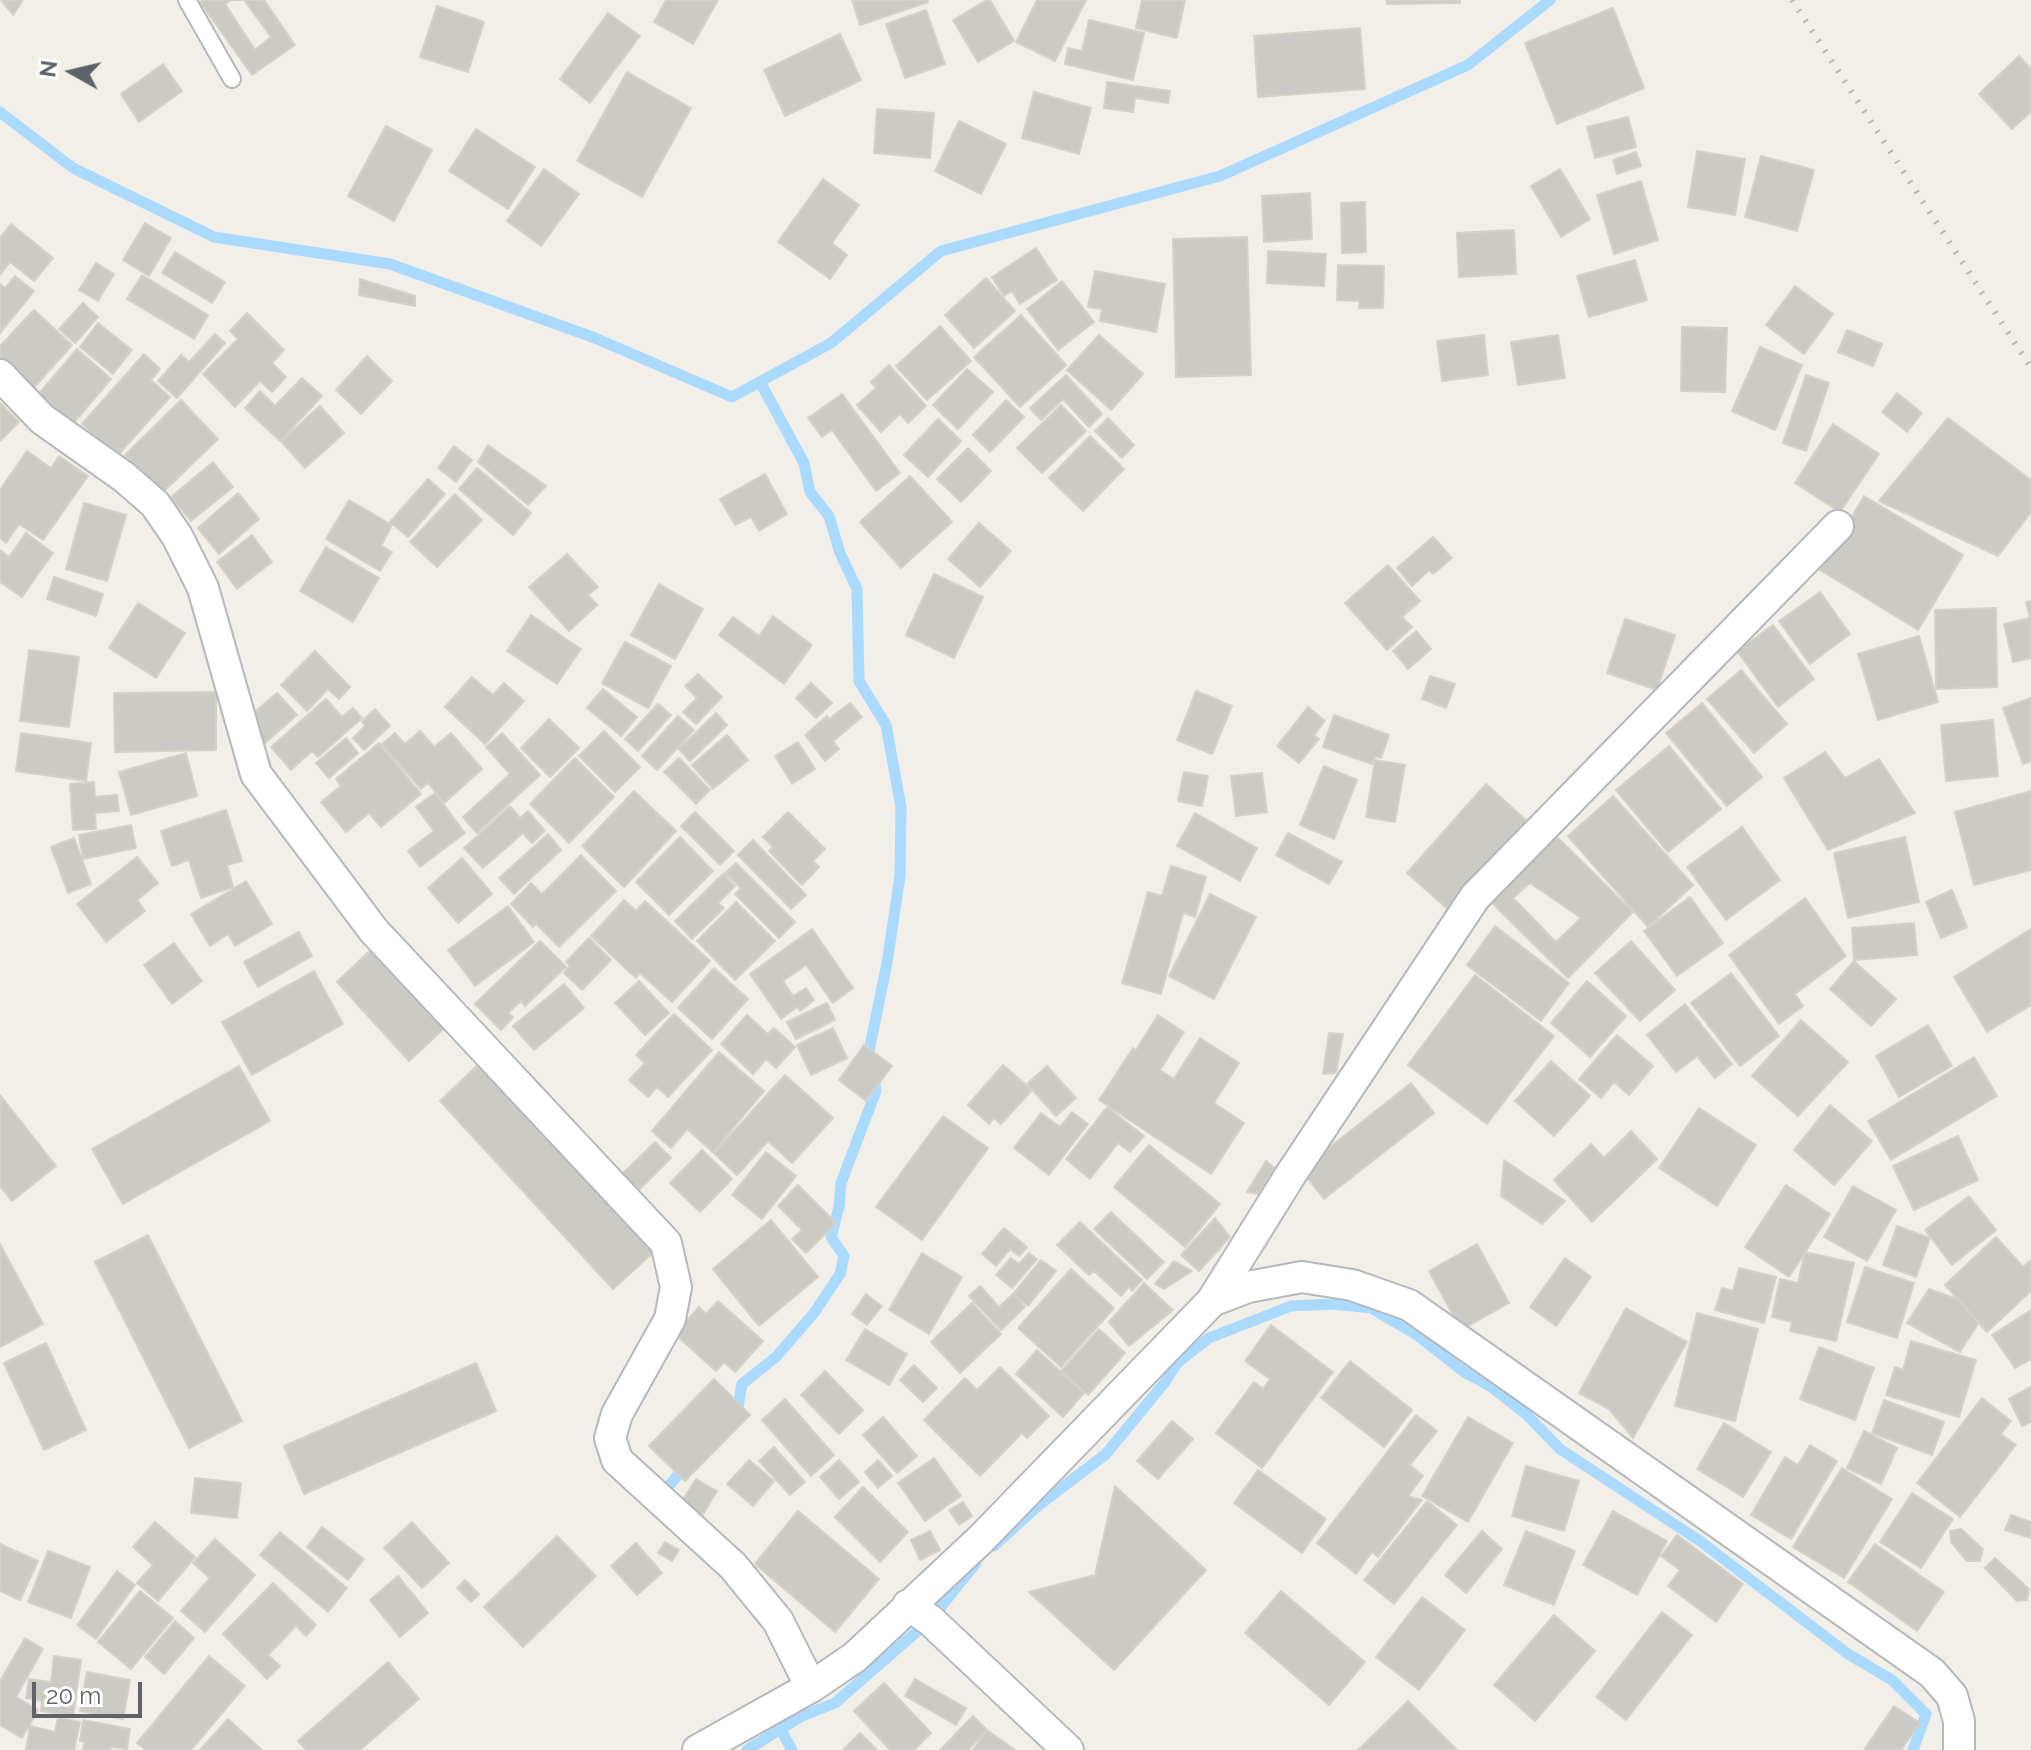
<!DOCTYPE html>
<html>
<head>
<meta charset="utf-8">
<style>
  body { margin:0 }
  #map { position:relative; width:2031px; height:1750px; overflow:hidden; background:#f1efe8; font-family:Raleway,sans-serif }
  canvas { display:block }
  .north { position:absolute; left:32px; top:32px; width:80px; height:80px; -webkit-text-stroke:6px #fff; paint-order:stroke; rotate:278deg; font-size:22px; font-weight:700; line-height:32px; text-align:center; color:#5f6368 }
  .north::after { content:''; display:block; margin:auto; width:28px; height:36px; background:#5f6368; clip-path:polygon(50% 0,100% 100%,50% 72%,0 100%) }
  .scale { position:absolute; left:32px; top:1682px; width:110px; height:36px; box-sizing:border-box; border:4px solid #5f6368; border-top:0; padding-left:10px; font-size:24px; line-height:28px; white-space:nowrap; color:#5f6368; -webkit-text-stroke:6px #fff; paint-order:stroke }
</style>
</head>
<body>
<div id="map">
<canvas width="2031" height="1750"></canvas>
<div class="north">N</div>
<div class="scale">20 m</div>
</div>
<script>
const context = document.querySelector('canvas').getContext('2d');
context.lineJoin = 'round';
function toPath(rows) {
  const path = new Path2D();
  for (const r of rows) {
    path.moveTo(r[0], r[1]);
    for (let i = 2; i < r.length; i += 2) path.lineTo(r[i], r[i + 1]);
  }
  return path;
}
function stroke(path, color, width, dash) {
  context.strokeStyle = color;
  context.lineWidth = width;
  context.lineCap = dash ? 'butt' : 'round';
  context.setLineDash(dash || []);
  context.stroke(path);
}
function fillPath(path, color) {
  context.fillStyle = color;
  context.fill(path, 'evenodd');
}
stroke(toPath([
  [0,112,73,168,214,237,390,264,595,338,732,397,831,343,941,251,1220,176,1468,65,1550,0],
  [733,1417,737,1412,742,1384,776,1357,814,1313,840,1274,844,1256,831,1237,839,1207,841,1183,876,1091,869,1051,887,963,900,876,901,807,886,725,859,681,857,589,840,553,829,516,810,492,804,463,760,382],
  [668,1487,688,1463],
  [994,1546,1039,1505,1106,1454,1165,1382,1177,1363,1209,1338,1291,1306,1333,1304,1371,1308,1417,1335,1464,1372,1490,1386,1527,1415,1560,1449,1700,1541,1848,1654,1892,1680,1926,1714,1913,1750],
  [781,1730,792,1750],
  [747,1750,800,1717,835,1703,930,1620,976,1563]
]), '#aadaff', 11);
const building = toPath([
  [1,0,23,0,13,15,1,0],
  [203,0,264,0,295,45,252,75,200,2,203,0],
  [231,0,244,0,271,37,255,50,225,4,231,0],
  [666,0,718,0,693,44,654,22,666,0],
  [852,0,927,0,928,2,860,25,852,0],
  [987,0,990,0,1014,41,978,62,953,20,987,0],
  [1037,0,1086,0,1055,61,1016,42,1037,0],
  [1142,0,1185,0,1177,38,1136,28,1142,0],
  [1387,0,1460,0,1460,3,1387,4,1387,0],
  [437,6,484,22,468,72,420,57,437,6],
  [1613,8,1644,88,1557,124,1525,43,1613,8],
  [926,10,945,64,905,78,886,24,926,10],
  [608,13,640,36,590,103,560,79,608,13],
  [1089,20,1144,33,1133,80,1065,64,1068,48,1082,51,1089,20],
  [1360,28,1365,89,1258,97,1254,36,1360,28],
  [840,34,861,80,785,116,764,70,840,34],
  [2019,56,2031,69,2031,112,2012,129,1979,94,2019,56],
  [163,64,182,91,139,122,121,94,163,64],
  [627,72,691,108,642,197,577,161,627,72],
  [1107,82,1170,91,1168,103,1135,98,1133,112,1104,108,1107,82],
  [1034,92,1091,108,1079,154,1022,138,1034,92],
  [877,109,934,113,930,158,874,153,877,109],
  [1628,117,1636,147,1595,158,1587,127,1628,117],
  [959,121,1006,144,981,194,935,171,959,121],
  [386,126,432,150,394,221,348,196,386,126],
  [476,129,535,167,508,209,449,171,476,129],
  [1697,151,1745,159,1735,215,1688,207,1697,151],
  [1636,152,1641,166,1617,174,1613,160,1636,152],
  [1761,156,1814,170,1797,231,1745,217,1761,156],
  [544,169,579,194,541,246,507,221,544,169],
  [1560,169,1590,219,1561,237,1531,186,1560,169],
  [823,179,859,205,832,243,847,255,830,279,778,242,823,179],
  [1641,181,1658,240,1614,254,1597,195,1641,181],
  [1310,193,1312,239,1264,242,1262,196,1310,193],
  [1365,202,1366,252,1342,253,1341,203,1365,202],
  [145,223,171,238,149,276,123,260,145,223],
  [11,224,53,258,34,281,10,262,0,275,0,238,11,224],
  [1514,230,1516,274,1459,277,1457,233,1514,230],
  [1247,237,1251,375,1176,377,1173,239,1247,237],
  [1036,248,1057,280,1020,304,1012,291,1004,296,992,277,1036,248],
  [1268,251,1326,254,1324,286,1267,283,1268,251],
  [175,252,225,282,212,303,162,273,175,252],
  [1635,260,1647,300,1589,317,1577,276,1635,260],
  [96,263,114,274,98,301,79,290,96,263],
  [1338,265,1384,266,1383,308,1359,308,1359,301,1337,300,1338,265],
  [1095,271,1165,284,1156,332,1100,321,1102,309,1088,307,1095,271],
  [142,275,208,315,194,339,127,299,142,275],
  [15,276,34,291,0,333,0,284,5,288,15,276],
  [986,278,1015,311,974,348,945,315,986,278],
  [360,279,415,296,415,306,359,295,360,279],
  [1062,281,1094,322,1058,350,1027,309,1062,281],
  [1795,286,1833,314,1804,354,1766,325,1795,286],
  [83,303,98,317,75,343,59,329,83,303],
  [34,310,72,345,31,391,0,363,0,346,34,310],
  [247,313,284,350,272,363,286,377,272,392,260,381,235,407,203,374,238,339,230,331,247,313],
  [1021,315,1066,365,1020,407,974,357,1021,315],
  [98,323,132,350,113,374,80,347,98,323],
  [940,326,971,361,927,400,896,366,940,326],
  [1682,327,1727,328,1725,392,1681,391,1682,327],
  [1847,330,1882,344,1873,366,1838,352,1847,330],
  [215,334,225,343,177,398,158,381,181,355,189,362,215,334],
  [1099,335,1143,374,1111,410,1067,370,1099,335],
  [1484,335,1488,375,1442,381,1437,341,1484,335],
  [1558,335,1565,378,1518,385,1511,342,1558,335],
  [1760,347,1802,365,1775,430,1732,411,1760,347],
  [77,349,111,379,66,432,52,421,60,412,49,402,41,411,31,403,77,349],
  [144,354,160,369,151,380,170,397,117,456,82,424,144,354],
  [367,356,392,381,361,414,336,390,367,356],
  [889,365,926,406,908,423,900,414,881,432,857,405,876,388,871,382,889,365],
  [967,369,993,392,958,429,933,405,967,369],
  [1066,375,1102,414,1089,427,1063,399,1041,420,1030,408,1066,375],
  [1806,375,1829,383,1806,451,1783,443,1806,375],
  [302,378,322,396,280,441,245,408,260,391,275,406,302,378],
  [1897,393,1922,413,1907,432,1882,412,1897,393],
  [842,394,900,473,876,491,832,430,822,437,808,418,842,394],
  [181,400,218,439,162,493,125,455,181,400],
  [1006,400,1024,417,990,452,973,435,1006,400],
  [0,403,19,422,0,441,0,403],
  [1061,405,1086,431,1042,473,1017,448,1061,405],
  [320,406,344,433,305,468,281,441,320,406],
  [1108,418,1134,445,1122,458,1095,431,1108,418],
  [1948,418,2031,480,2031,512,1998,556,1879,501,1948,418],
  [938,419,961,441,928,477,904,455,938,419],
  [1833,424,1879,454,1840,512,1795,483,1833,424],
  [1090,436,1124,469,1083,511,1049,478,1090,436],
  [488,445,546,486,528,505,478,462,488,445],
  [454,446,472,460,456,482,438,468,454,446],
  [968,448,991,471,961,502,937,479,968,448],
  [27,451,51,468,59,456,88,476,43,540,19,524,6,543,0,538,0,490,27,451],
  [213,462,233,487,191,521,171,497,213,462],
  [477,468,531,513,513,535,459,489,477,468],
  [765,474,787,514,759,531,751,517,735,525,720,499,765,474],
  [910,476,952,522,901,568,860,522,910,476],
  [428,479,445,494,408,537,390,522,428,479],
  [238,493,259,519,219,554,198,528,238,493],
  [455,494,482,520,437,567,410,542,455,494],
  [1864,496,1963,555,1918,630,1820,570,1864,496],
  [349,500,392,525,381,546,392,552,380,571,326,539,349,500],
  [84,503,126,515,107,581,66,569,84,503],
  [979,523,1011,551,980,587,948,559,979,523],
  [26,533,53,553,22,597,0,582,0,550,9,557,26,533],
  [252,535,272,562,237,589,217,562,252,535],
  [1433,537,1452,558,1433,574,1429,570,1412,586,1397,568,1433,537],
  [326,547,379,578,353,622,300,591,326,547],
  [567,554,598,587,588,595,597,605,569,631,529,587,567,554],
  [1388,565,1420,601,1402,617,1412,627,1387,650,1345,603,1388,565],
  [934,574,983,597,954,658,906,635,934,574],
  [54,577,103,594,96,616,47,599,54,577],
  [659,584,703,609,675,659,631,635,659,584],
  [1820,592,1850,634,1810,664,1779,621,1820,592],
  [2031,601,2031,658,2013,662,2004,624,2030,618,2026,602,2031,601],
  [138,603,185,633,156,678,109,648,138,603],
  [1996,608,1997,687,1936,689,1935,610,1996,608],
  [531,615,581,649,557,684,507,651,531,615],
  [773,616,812,645,784,684,719,635,733,617,759,636,773,616],
  [1625,619,1675,635,1657,690,1607,673,1625,619],
  [1773,625,1814,679,1778,707,1737,651,1773,625],
  [1416,631,1431,649,1408,669,1393,651,1416,631],
  [1919,636,1938,702,1878,720,1858,654,1919,636],
  [625,642,671,666,648,708,602,683,625,642],
  [29,650,79,657,69,727,20,721,29,650],
  [315,651,350,687,339,699,328,689,307,711,281,685,315,651],
  [1741,670,1787,724,1754,753,1707,699,1741,670],
  [698,674,722,697,696,724,683,712,697,698,685,686,698,674],
  [1430,676,1455,684,1446,708,1422,699,1430,676],
  [472,677,493,695,504,683,524,701,485,744,445,707,472,677],
  [811,683,832,703,816,718,796,698,811,683],
  [603,689,637,717,621,736,587,708,603,689],
  [1196,691,1232,706,1212,754,1177,740,1196,691],
  [216,692,216,750,115,752,114,693,216,692],
  [277,693,297,715,264,744,244,721,277,693],
  [2031,698,2031,761,2023,764,2003,708,2031,698],
  [326,699,342,717,353,708,362,718,318,757,312,751,291,770,271,747,326,699],
  [850,703,862,717,833,741,839,749,825,761,805,735,827,716,829,719,850,703],
  [1702,703,1762,777,1727,806,1666,733,1702,703],
  [658,704,671,715,638,751,625,739,658,704],
  [1308,707,1325,721,1314,735,1319,739,1299,763,1277,746,1308,707],
  [375,709,390,726,364,750,353,738,365,726,362,721,375,709],
  [716,713,727,725,690,761,679,749,716,713],
  [1334,715,1389,735,1381,758,1375,756,1372,764,1323,747,1334,715],
  [678,716,694,730,657,770,642,756,678,716],
  [549,719,579,748,550,777,521,748,549,719],
  [1993,720,1998,776,1946,781,1941,725,1993,720],
  [420,731,434,747,451,733,482,769,444,803,428,783,421,789,382,744,395,733,405,744,420,731],
  [604,731,640,767,615,792,579,756,604,731],
  [21,733,91,743,86,781,16,771,21,733],
  [502,733,540,775,477,833,463,817,510,774,486,747,502,733],
  [727,735,748,760,713,789,692,765,727,735],
  [346,738,358,753,329,778,316,763,346,738],
  [798,742,815,769,792,784,775,756,798,742],
  [379,743,421,794,381,827,369,813,346,832,321,802,341,786,336,779,379,743],
  [1669,746,1721,809,1668,852,1616,790,1669,746],
  [1825,752,1845,778,1879,759,1915,813,1828,850,1784,778,1825,752],
  [186,753,197,796,131,815,119,772,186,753],
  [575,758,614,797,569,843,530,804,575,758],
  [679,758,710,790,696,804,664,772,679,758],
  [1375,760,1405,765,1395,822,1366,817,1375,760],
  [1324,766,1357,780,1334,839,1300,825,1324,766],
  [1184,772,1208,776,1202,806,1178,801,1184,772],
  [1262,773,1267,812,1236,816,1231,776,1262,773],
  [94,782,95,797,117,795,119,811,95,813,96,829,73,830,70,784,94,782],
  [1486,784,1528,822,1449,910,1407,873,1486,784],
  [634,791,676,831,624,887,582,846,634,791],
  [2031,791,2031,870,1974,885,1955,812,2031,791],
  [435,793,465,833,420,867,408,851,434,831,416,807,435,793],
  [1613,796,1693,885,1648,927,1568,836,1613,796],
  [510,806,520,818,528,811,545,831,532,843,523,833,483,868,464,848,510,806],
  [226,810,242,861,227,865,233,887,201,898,189,860,172,866,161,831,226,810],
  [695,812,734,851,720,865,681,826,695,812],
  [788,812,825,849,813,861,819,867,802,885,769,851,773,847,763,837,788,812],
  [1195,813,1257,848,1240,881,1177,846,1195,813],
  [131,825,136,848,83,859,79,835,131,825],
  [1742,827,1780,880,1726,920,1687,867,1742,827],
  [1288,833,1342,862,1329,884,1276,855,1288,833],
  [1553,833,1633,912,1568,978,1488,899,1553,833],
  [548,834,561,850,514,894,499,878,548,834],
  [680,837,713,871,669,915,636,882,680,837],
  [1905,837,1919,902,1848,918,1834,853,1905,837],
  [74,838,91,884,68,893,51,847,74,838],
  [753,840,806,895,791,909,738,855,753,840],
  [581,855,616,891,559,947,536,924,533,927,511,904,531,883,542,894,581,855],
  [137,857,158,883,137,900,145,911,106,942,77,904,137,857],
  [462,858,492,894,458,923,428,888,462,858],
  [736,863,795,922,779,938,735,894,741,888,725,873,736,863],
  [1171,866,1206,877,1195,917,1183,913,1161,994,1122,983,1148,892,1162,896,1171,866],
  [723,874,735,886,718,903,724,908,692,939,675,921,723,874],
  [246,881,272,924,235,946,228,934,210,946,191,914,246,881],
  [1530,883,1581,918,1556,942,1513,898,1530,883],
  [1952,890,1967,927,1941,938,1926,902,1952,890],
  [1210,894,1256,917,1214,999,1169,976,1210,894],
  [1690,897,1723,943,1677,976,1644,931,1690,897],
  [1805,898,1846,956,1795,994,1803,1006,1779,1024,1729,955,1805,898],
  [624,900,636,911,645,901,710,961,672,1002,640,973,636,978,591,936,624,900],
  [736,902,775,941,735,980,697,941,736,902],
  [508,906,534,942,475,986,448,950,508,906],
  [1914,923,1917,955,1854,960,1852,928,1914,923],
  [1495,926,1569,983,1541,1021,1467,965,1495,926],
  [812,929,853,988,833,1003,806,965,783,981,793,996,806,988,814,1000,800,1011,797,1007,781,1019,750,974,812,929],
  [2031,929,2031,1005,1987,1032,1954,977,2031,929],
  [299,932,312,956,258,987,244,962,299,932],
  [589,938,611,960,582,990,564,973,570,966,566,962,589,938],
  [540,941,566,967,525,1006,521,1001,508,1013,513,1017,501,1030,475,1004,540,941],
  [1631,941,1675,990,1640,1021,1595,973,1631,941],
  [174,943,202,981,172,1004,144,965,174,943],
  [377,944,450,1023,409,1061,337,982,377,944],
  [1854,961,1896,999,1871,1026,1830,989,1854,961],
  [714,968,748,999,712,1039,678,1008,714,968],
  [314,971,343,1024,252,1075,222,1022,314,971],
  [1731,973,1779,1036,1740,1066,1691,1003,1731,973],
  [1475,975,1554,1036,1487,1124,1408,1065,1475,975],
  [639,981,669,1013,645,1035,615,1003,639,981],
  [1587,981,1626,1016,1590,1057,1551,1023,1587,981],
  [564,984,584,1008,534,1050,513,1026,564,984],
  [827,1003,835,1020,796,1039,787,1022,827,1003],
  [1685,1004,1732,1064,1715,1078,1697,1056,1676,1072,1647,1035,1685,1004],
  [674,1014,712,1050,668,1097,657,1087,648,1097,629,1080,645,1063,636,1055,674,1014],
  [747,1015,768,1034,774,1028,795,1047,776,1068,766,1059,753,1074,721,1044,747,1015],
  [1158,1015,1184,1032,1160,1070,1174,1079,1200,1038,1239,1063,1214,1103,1244,1123,1211,1174,1099,1100,1133,1048,1136,1050,1158,1015],
  [1801,1020,1848,1062,1798,1116,1752,1076,1801,1020],
  [1928,1025,1952,1066,1899,1097,1876,1056,1928,1025],
  [833,1028,847,1058,811,1075,797,1045,833,1028],
  [1329,1033,1343,1034,1336,1073,1323,1074,1329,1033],
  [1617,1035,1653,1066,1629,1095,1614,1082,1601,1098,1579,1079,1617,1035],
  [864,1045,892,1066,866,1101,839,1080,864,1045],
  [719,1052,764,1091,713,1152,687,1129,671,1148,652,1131,719,1052],
  [1974,1057,1997,1096,1891,1160,1868,1121,1974,1057],
  [1551,1061,1590,1096,1554,1136,1515,1101,1551,1061],
  [481,1062,655,1251,613,1289,440,1101,481,1062],
  [1003,1065,1032,1090,1001,1124,994,1118,989,1124,968,1105,1003,1065],
  [239,1066,270,1121,123,1204,92,1149,239,1066],
  [1047,1066,1076,1098,1056,1116,1027,1084,1047,1066],
  [785,1075,833,1118,792,1163,768,1141,737,1175,714,1153,785,1075],
  [1411,1083,1434,1113,1324,1199,1301,1170,1411,1083],
  [0,1095,56,1166,12,1201,0,1186,0,1095],
  [1830,1105,1872,1141,1834,1185,1794,1150,1830,1105],
  [1107,1107,1144,1136,1130,1152,1118,1143,1090,1179,1066,1159,1107,1107],
  [1699,1108,1756,1145,1717,1206,1659,1168,1699,1108],
  [1072,1112,1088,1124,1049,1175,1014,1148,1041,1113,1060,1127,1072,1112],
  [943,1116,988,1148,922,1240,876,1207,943,1116],
  [1631,1131,1657,1159,1592,1222,1554,1180,1591,1144,1604,1158,1631,1131],
  [1958,1136,1978,1180,1914,1210,1893,1166,1958,1136],
  [655,1142,671,1158,632,1197,615,1181,655,1142],
  [1149,1145,1220,1204,1185,1247,1114,1187,1149,1145],
  [702,1150,732,1179,700,1212,670,1183,702,1150],
  [766,1152,796,1176,762,1219,732,1195,766,1152],
  [1504,1160,1565,1201,1542,1224,1501,1196,1504,1160],
  [1266,1161,1275,1168,1258,1194,1247,1192,1266,1161],
  [798,1185,836,1223,806,1253,792,1239,802,1230,778,1206,798,1185],
  [1786,1185,1830,1214,1789,1277,1745,1247,1786,1185],
  [1853,1186,1896,1210,1867,1261,1824,1237,1853,1186],
  [1969,1196,1996,1230,1952,1265,1925,1230,1969,1196],
  [1111,1212,1164,1262,1147,1279,1094,1229,1111,1212],
  [1215,1218,1230,1237,1199,1271,1181,1255,1215,1218],
  [771,1220,818,1277,759,1326,713,1269,771,1220],
  [1080,1222,1142,1280,1132,1291,1129,1287,1121,1296,1094,1271,1089,1275,1057,1245,1080,1222],
  [1897,1226,1930,1238,1916,1277,1883,1265,1897,1226],
  [1004,1228,1027,1247,1019,1256,1010,1249,996,1266,982,1254,1004,1228],
  [148,1235,242,1421,189,1448,95,1262,148,1235],
  [1996,1237,2023,1267,2031,1260,2031,1291,1987,1332,1945,1285,1996,1237],
  [0,1244,43,1324,0,1347,0,1244],
  [1477,1244,1509,1303,1461,1330,1429,1271,1477,1244],
  [1805,1252,1854,1263,1836,1341,1790,1331,1792,1322,1772,1317,1780,1279,1798,1283,1805,1252],
  [922,1253,962,1277,929,1334,889,1310,922,1253],
  [1029,1253,1037,1259,1012,1288,996,1275,1011,1258,1019,1264,1029,1253],
  [1565,1258,1591,1277,1556,1326,1530,1307,1565,1258],
  [1041,1260,1056,1271,1028,1306,1013,1294,1041,1260],
  [1174,1261,1192,1271,1164,1289,1155,1284,1174,1261],
  [1865,1267,1914,1283,1897,1338,1847,1322,1865,1267],
  [1739,1268,1776,1277,1764,1323,1715,1310,1722,1288,1733,1291,1739,1268],
  [1071,1269,1114,1308,1061,1367,1018,1328,1071,1269],
  [1144,1283,1173,1310,1129,1346,1109,1322,1144,1283],
  [980,1286,999,1307,1013,1294,1025,1307,1001,1330,969,1296,980,1286],
  [1929,1289,1957,1299,1979,1322,1960,1352,1907,1323,1929,1289],
  [866,1294,882,1306,867,1325,852,1314,866,1294],
  [718,1301,763,1341,735,1372,724,1362,716,1371,675,1334,699,1307,706,1314,718,1301],
  [972,1303,1001,1334,960,1373,931,1342,972,1303],
  [1626,1308,1687,1342,1633,1438,1609,1409,1579,1393,1626,1308],
  [2031,1310,2031,1359,2015,1368,1992,1335,2031,1310],
  [1697,1313,1758,1329,1735,1421,1675,1406,1697,1313],
  [1271,1325,1333,1372,1262,1468,1216,1433,1254,1382,1263,1389,1270,1379,1245,1361,1271,1325],
  [865,1329,907,1354,889,1385,846,1360,865,1329],
  [1099,1329,1125,1353,1088,1395,1061,1371,1099,1329],
  [1911,1341,1976,1360,1959,1417,1886,1395,1895,1367,1903,1370,1911,1341],
  [46,1343,86,1430,44,1450,4,1363,46,1343],
  [1819,1347,1874,1368,1855,1420,1800,1399,1819,1347],
  [1037,1350,1084,1393,1063,1417,1016,1374,1037,1350],
  [1350,1361,1412,1410,1384,1447,1321,1398,1350,1361],
  [476,1363,496,1411,304,1494,284,1446,476,1363],
  [914,1365,937,1388,923,1402,900,1380,914,1365],
  [1000,1367,1049,1416,1027,1438,1022,1433,980,1476,924,1420,965,1378,977,1390,1000,1367],
  [825,1371,863,1410,839,1434,801,1395,825,1371],
  [714,1379,750,1415,685,1481,649,1446,714,1379],
  [2031,1387,2031,1422,2022,1426,2009,1399,2031,1387],
  [1982,1398,2011,1421,2001,1434,2016,1445,1960,1517,1917,1483,1982,1398],
  [785,1399,834,1455,811,1476,762,1420,785,1399],
  [1884,1400,1944,1422,1932,1455,1872,1433,1884,1400],
  [1416,1415,1437,1431,1410,1465,1423,1476,1408,1496,1422,1500,1378,1557,1372,1552,1356,1574,1317,1543,1416,1415],
  [883,1417,917,1456,897,1473,863,1435,883,1417],
  [1468,1417,1513,1443,1468,1522,1422,1496,1468,1417],
  [1172,1421,1193,1439,1158,1479,1137,1461,1172,1421],
  [1724,1423,1771,1452,1743,1497,1697,1469,1724,1423],
  [1864,1431,1897,1448,1881,1484,1847,1468,1864,1431],
  [1810,1445,1837,1461,1791,1539,1751,1515,1785,1457,1798,1465,1810,1445],
  [774,1447,805,1482,790,1495,759,1461,774,1447],
  [934,1458,961,1496,925,1521,898,1483,934,1458],
  [749,1460,774,1481,753,1506,727,1484,749,1460],
  [839,1460,859,1482,839,1499,820,1477,839,1460],
  [878,1460,892,1476,878,1488,865,1472,878,1460],
  [1526,1466,1579,1481,1564,1531,1512,1516,1526,1466],
  [1842,1468,1892,1499,1844,1578,1793,1547,1842,1468],
  [1258,1470,1326,1519,1302,1553,1234,1503,1258,1470],
  [195,1478,241,1483,237,1518,191,1513,195,1478],
  [696,1479,717,1491,702,1516,681,1503,696,1479],
  [1115,1486,1206,1570,1114,1670,1029,1592,1095,1575,1115,1486],
  [863,1487,908,1532,880,1562,835,1517,863,1487],
  [1912,1493,1953,1519,1921,1568,1880,1542,1912,1493],
  [1427,1501,1457,1525,1394,1604,1364,1580,1427,1501],
  [963,1502,972,1516,959,1525,949,1510,963,1502],
  [798,1511,879,1579,835,1632,755,1564,798,1511],
  [1613,1511,1667,1541,1637,1595,1583,1565,1613,1511],
  [2011,1515,2031,1522,2031,1538,2005,1530,2011,1515],
  [155,1522,195,1557,158,1601,137,1583,153,1565,133,1547,155,1522],
  [412,1522,449,1563,422,1588,384,1548,412,1522],
  [322,1527,364,1559,348,1580,307,1547,322,1527],
  [1961,1529,1983,1549,1980,1561,1967,1561,1951,1542,1950,1531,1961,1529],
  [930,1531,940,1550,920,1560,911,1540,930,1531],
  [1482,1531,1502,1549,1466,1593,1445,1575,1482,1531],
  [1526,1531,1575,1551,1554,1605,1504,1585,1526,1531],
  [280,1532,347,1588,328,1612,260,1555,280,1532],
  [1677,1535,1743,1584,1716,1622,1668,1586,1680,1570,1661,1556,1677,1535],
  [557,1536,596,1576,523,1647,484,1607,557,1536],
  [215,1539,255,1575,205,1632,181,1611,210,1578,193,1563,215,1539],
  [665,1542,679,1550,672,1561,658,1553,665,1542],
  [636,1543,662,1573,637,1595,611,1566,636,1543],
  [0,1544,38,1561,20,1600,0,1591,0,1544],
  [1875,1544,1944,1592,1917,1631,1848,1582,1875,1544],
  [48,1551,90,1567,71,1618,28,1602,48,1551],
  [1995,1558,2029,1589,2027,1600,2017,1601,1985,1568,1995,1558],
  [117,1571,135,1585,96,1639,77,1625,117,1571],
  [398,1576,428,1613,400,1637,370,1600,398,1576],
  [465,1580,479,1594,471,1602,457,1588,465,1580],
  [273,1583,316,1625,306,1636,296,1626,268,1655,280,1666,267,1679,223,1634,273,1583],
  [140,1591,173,1618,131,1669,98,1642,140,1591],
  [1281,1591,1365,1662,1329,1705,1245,1633,1281,1591],
  [1422,1597,1465,1630,1419,1690,1376,1657,1422,1597],
  [1662,1612,1692,1635,1626,1720,1596,1697,1662,1612],
  [1554,1615,1595,1651,1535,1721,1494,1685,1554,1615],
  [175,1621,194,1638,164,1674,145,1657,175,1621],
  [25,1638,43,1649,16,1697,38,1710,22,1738,0,1725,0,1681,25,1638],
  [54,1656,81,1660,73,1716,41,1711,42,1701,26,1698,29,1679,51,1682,54,1656],
  [209,1656,245,1686,191,1750,146,1750,137,1743,209,1656],
  [388,1662,419,1699,360,1750,306,1750,298,1741,388,1662],
  [87,1672,130,1680,123,1719,80,1711,87,1672],
  [915,1679,966,1708,956,1725,905,1696,915,1679],
  [884,1683,931,1733,914,1750,890,1750,854,1711,884,1683],
  [1408,1701,1457,1750,1358,1750,1408,1701],
  [1894,1706,1920,1723,1901,1750,1864,1750,1894,1706],
  [973,1716,987,1730,968,1750,940,1750,973,1716],
  [58,1717,80,1722,74,1750,26,1750,30,1726,55,1732,58,1717],
  [228,1719,262,1750,200,1750,228,1719],
  [83,1720,130,1729,127,1749,111,1747,110,1750,83,1750,85,1742,80,1741,83,1720],
  [987,1730,1015,1750,973,1750,987,1730],
  [860,1733,877,1750,843,1750,860,1733]
]);
fillPath(building, '#cccac5');
stroke(building, '#d6d1c6', 2);
const service = toPath([
  [187,0,232,79]
]);
const minor = toPath([
  [0,375,42,419,124,477,155,504,177,536,203,588,256,774,374,931,666,1243,676,1287,670,1319,617,1414,610,1438,617,1460,733,1566,778,1621,811,1687],
  [1212,1301,1248,1287,1302,1277,1352,1285,1409,1305,1932,1673,1952,1696,1959,1721,1959,1750],
  [908,1605,930,1620,1068,1750],
  [698,1750,811,1687,855,1657,980,1540,1212,1301,1291,1174,1475,897,1838,526]
]);
stroke(service, '#b5b8bc', 20);
stroke(minor, '#b5b8bc', 34);
stroke(service, '#fff', 16);
stroke(minor, '#fff', 30);
stroke(toPath([
  [1792,0,2031,368]
]), '#b6b7b8', 6, [2, 10]);
</script>
</body>
</html>
